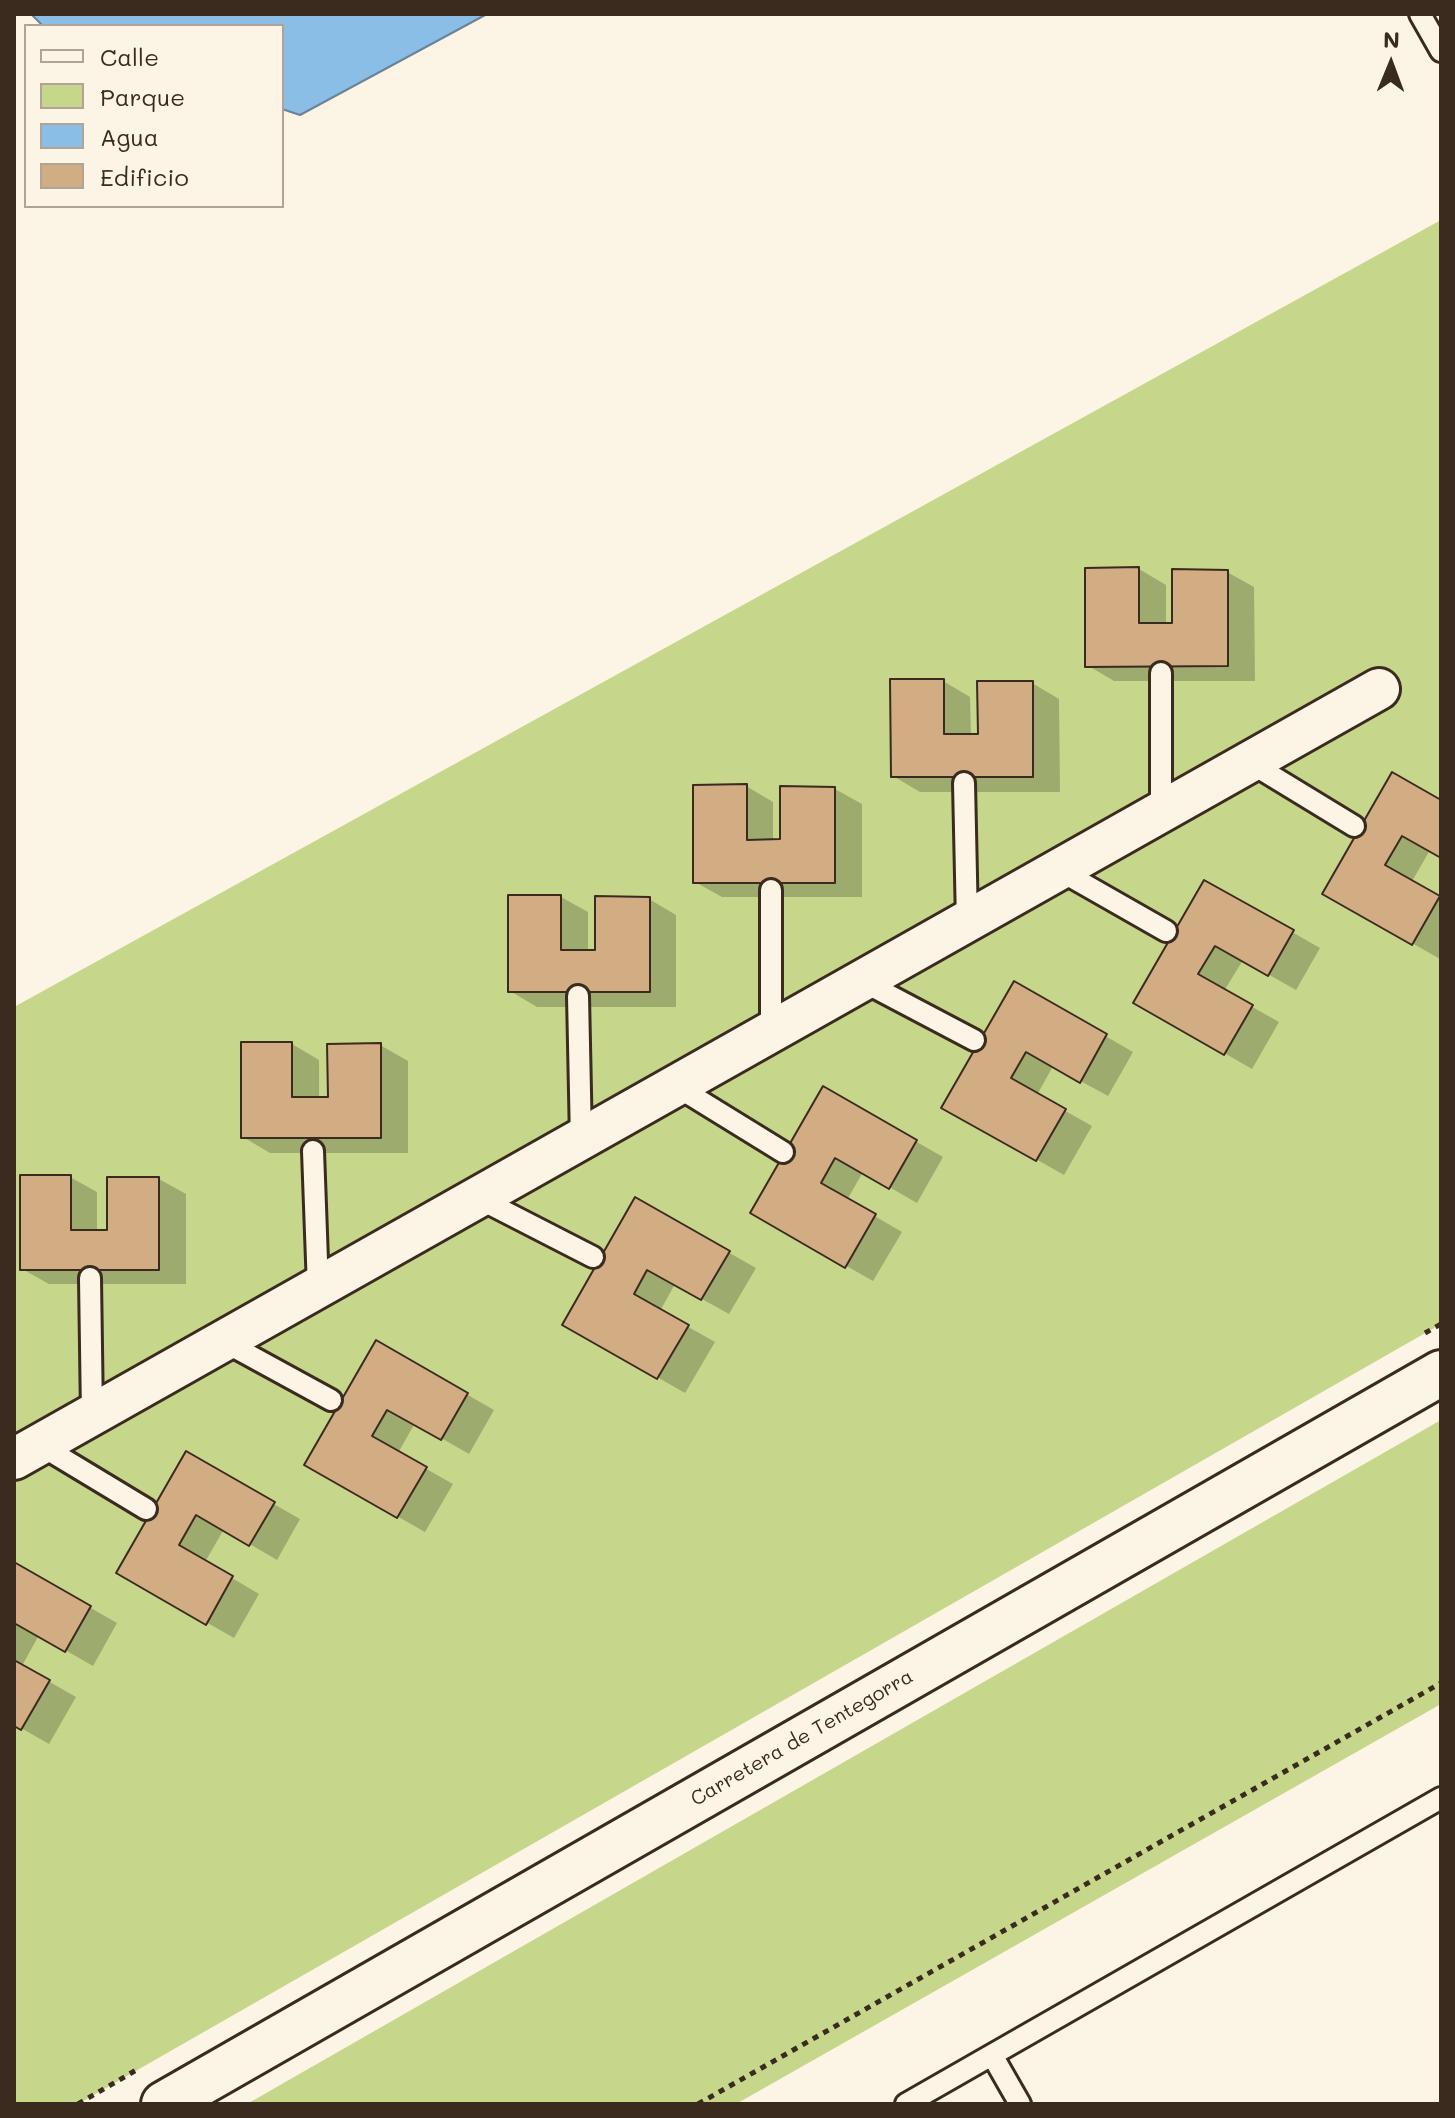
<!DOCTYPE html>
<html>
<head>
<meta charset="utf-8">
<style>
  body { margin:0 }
  #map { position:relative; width:1455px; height:2118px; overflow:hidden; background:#fcf5e5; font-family:Mali,sans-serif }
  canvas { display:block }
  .frame { position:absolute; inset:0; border:16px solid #3b2a1e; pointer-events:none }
  .legend { position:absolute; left:24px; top:24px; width:260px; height:184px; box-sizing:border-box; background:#fcf5e5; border:2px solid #afa495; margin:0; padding:10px 14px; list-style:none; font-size:24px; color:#3b2a1e }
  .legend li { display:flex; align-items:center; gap:16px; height:40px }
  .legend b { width:40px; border:2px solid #afa495 }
  .north { position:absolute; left:1351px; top:24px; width:80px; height:80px; -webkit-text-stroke:6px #fcf5e5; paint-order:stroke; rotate:1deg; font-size:22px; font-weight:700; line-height:32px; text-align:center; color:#3b2a1e }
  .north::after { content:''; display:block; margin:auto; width:28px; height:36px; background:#3b2a1e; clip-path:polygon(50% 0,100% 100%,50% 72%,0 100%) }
</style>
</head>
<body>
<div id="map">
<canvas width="1455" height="2118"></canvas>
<div class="frame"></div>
<ul class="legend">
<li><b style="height:10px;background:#fcf5e5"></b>Calle</li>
<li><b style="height:22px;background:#c6d68b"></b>Parque</li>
<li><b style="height:22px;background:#8bbee7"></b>Agua</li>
<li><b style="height:22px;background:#d2ac83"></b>Edificio</li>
</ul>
<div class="north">N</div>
</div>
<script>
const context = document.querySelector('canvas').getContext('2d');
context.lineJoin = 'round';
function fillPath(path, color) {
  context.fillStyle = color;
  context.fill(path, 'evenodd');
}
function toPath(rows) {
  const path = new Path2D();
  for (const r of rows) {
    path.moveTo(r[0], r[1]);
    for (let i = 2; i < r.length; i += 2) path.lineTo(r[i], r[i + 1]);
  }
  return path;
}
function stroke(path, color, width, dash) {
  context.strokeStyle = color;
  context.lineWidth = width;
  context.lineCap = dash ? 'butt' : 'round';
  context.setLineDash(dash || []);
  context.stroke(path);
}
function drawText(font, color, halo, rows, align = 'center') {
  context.font = font + ' Mali,sans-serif';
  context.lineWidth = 6;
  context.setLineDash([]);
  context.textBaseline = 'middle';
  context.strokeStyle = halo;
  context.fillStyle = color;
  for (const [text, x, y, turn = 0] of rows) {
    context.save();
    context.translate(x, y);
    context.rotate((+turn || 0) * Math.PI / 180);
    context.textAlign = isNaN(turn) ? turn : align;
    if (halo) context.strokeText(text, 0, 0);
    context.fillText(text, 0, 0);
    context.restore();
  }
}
fillPath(toPath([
  [1441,220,1441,1324,78,2104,14,2104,14,1007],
  [1441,1420,1441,1704,736,2104,247,2104]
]), '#c6d68b');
const water = toPath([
  [31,14,487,14,300,115,282,109,282,26,43,26,31,14]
]);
fillPath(water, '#8bbee7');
stroke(water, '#6b8397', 2);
fillPath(toPath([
  [1139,569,1166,585,1166,625,1174,625,1227,572,1254,587,1255,681,1114,681,1087,665],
  [943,681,970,697,971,736,980,736,1032,683,1059,699,1060,792,920,792,893,776],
  [746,786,773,802,773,841,782,841,835,789,862,804,862,897,722,897,695,882],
  [1441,802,1441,856,1430,850,1411,883,1441,899,1440,959,1324,893],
  [1204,882,1320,948,1296,990,1243,960,1224,991,1279,1022,1252,1069,1136,1002],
  [561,897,588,912,588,952,597,952,649,899,676,915,676,1007,537,1007,510,991],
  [1015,984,1133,1052,1108,1096,1053,1066,1037,1095,1092,1126,1064,1175,944,1107],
  [292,1044,319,1060,319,1099,330,1099,380,1045,408,1061,408,1153,270,1153,243,1137],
  [824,1089,943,1157,917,1203,863,1172,847,1200,902,1232,873,1281,753,1213],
  [70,1177,97,1192,97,1232,109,1232,159,1179,186,1194,186,1284,49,1284,22,1269],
  [636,1200,756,1268,729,1314,675,1284,660,1311,715,1342,685,1393,564,1324],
  [377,1343,494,1410,469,1454,415,1423,398,1453,453,1484,425,1532,307,1465],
  [186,1454,300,1519,277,1560,224,1529,205,1562,259,1594,234,1638,118,1572],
  [14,1564,117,1623,93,1666,39,1635,22,1666,76,1697,49,1744,14,1724]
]), '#0003');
const building = toPath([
  [1139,567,1139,623,1172,623,1172,569,1228,570,1228,666,1085,667,1085,568,1139,567],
  [890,679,944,679,944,734,978,734,977,681,1033,681,1033,777,891,777,890,679],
  [1392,772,1441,800,1441,858,1402,836,1385,865,1440,896,1412,945,1322,894,1392,772],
  [747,784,747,840,780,839,780,786,835,787,835,883,693,883,693,785,747,784],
  [1204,880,1294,930,1268,976,1215,946,1198,974,1253,1005,1224,1055,1133,1003,1204,880],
  [508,895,561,895,561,950,595,950,595,896,650,897,650,992,508,992,508,895],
  [1014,981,1107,1034,1080,1083,1026,1052,1011,1078,1066,1109,1036,1161,941,1108,1014,981],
  [241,1042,292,1042,292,1097,328,1097,327,1044,381,1043,381,1138,241,1138,241,1042],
  [823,1086,917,1140,889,1189,835,1158,821,1183,876,1214,845,1268,750,1213,823,1086],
  [20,1175,71,1175,71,1230,107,1230,107,1177,159,1177,159,1270,20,1270,20,1175],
  [635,1197,730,1251,701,1300,647,1270,634,1294,689,1325,657,1379,562,1325,635,1197],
  [376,1340,468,1393,441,1440,387,1410,372,1436,427,1467,397,1518,304,1465,376,1340],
  [186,1451,275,1502,249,1546,196,1515,179,1545,233,1576,206,1625,116,1573,186,1451],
  [14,1562,91,1606,65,1652,14,1623,14,1562],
  [14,1660,50,1680,21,1730,14,1726,14,1660]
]);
fillPath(building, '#d2ac83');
stroke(building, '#3b2a1e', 2);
const service = toPath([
  [1420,14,1441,51],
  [1161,673,1161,811],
  [1249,762,1354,826],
  [964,783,967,922],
  [1059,870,1166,931],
  [771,890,771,1032],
  [862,981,974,1040],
  [578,996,581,1140],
  [676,1086,783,1152],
  [313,1151,318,1288],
  [478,1198,593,1257],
  [90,1278,92,1415],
  [223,1341,331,1400],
  [40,1445,146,1509],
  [992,2055,1020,2104],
  [906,2104,1441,1798]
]);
const minor = toPath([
  [14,1459,1379,689]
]);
const secondary = toPath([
  [164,2104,1441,1373]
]);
stroke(service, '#3b2a1e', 26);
stroke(minor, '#3b2a1e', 46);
stroke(secondary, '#3b2a1e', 50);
stroke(toPath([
  [1425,1333,1441,1324],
  [78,2104,138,2069],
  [698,2104,1441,1683]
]), '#3b2a1e', 5, [6, 6]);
stroke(service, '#fcf5e5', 20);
stroke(minor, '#fcf5e5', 40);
stroke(secondary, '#fcf5e5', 44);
drawText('20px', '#3b2a1e', '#fcf5e5', [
  ["Carretera de Tentegorra",802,1738,-30]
]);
</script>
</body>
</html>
